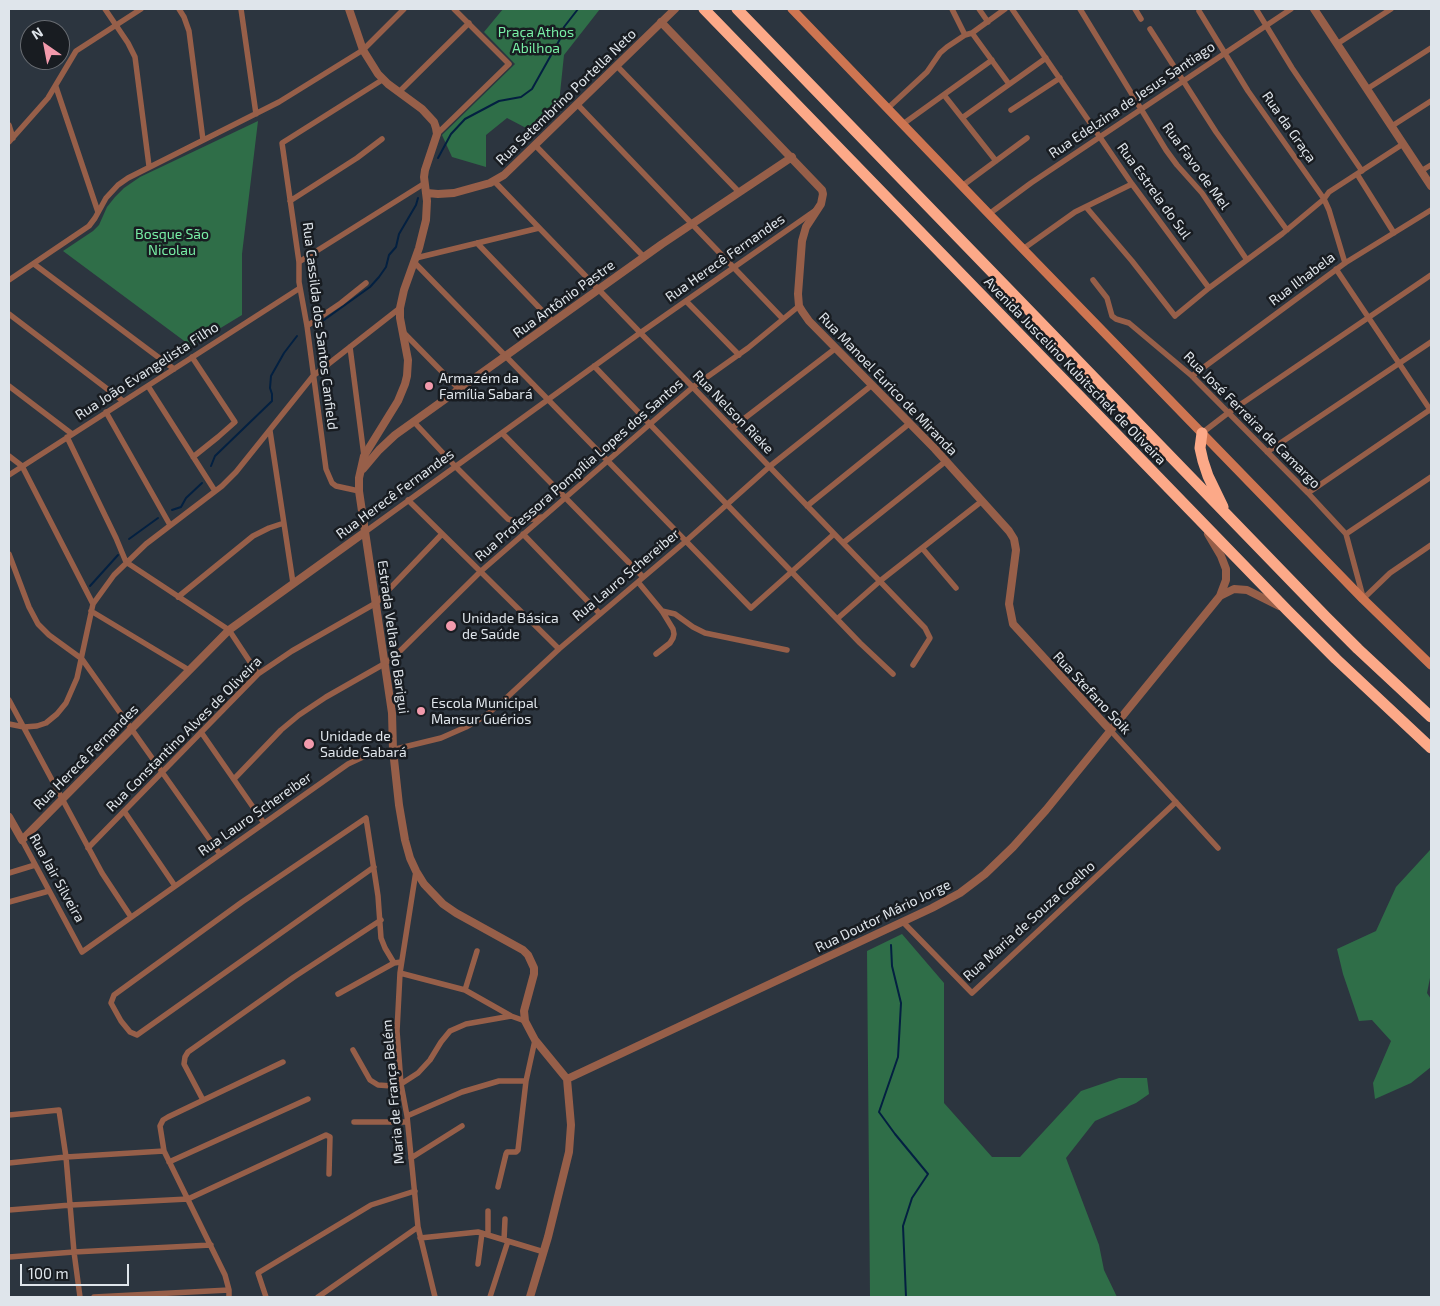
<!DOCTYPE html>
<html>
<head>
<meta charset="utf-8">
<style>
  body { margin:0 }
  #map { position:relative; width:1440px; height:1306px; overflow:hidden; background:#2c353f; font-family:"Exo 2",sans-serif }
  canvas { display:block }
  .frame { position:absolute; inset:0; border:10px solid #dfe5eb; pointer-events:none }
  .north { position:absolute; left:20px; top:20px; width:50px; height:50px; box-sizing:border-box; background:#181c21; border:1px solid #686c72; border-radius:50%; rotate:327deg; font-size:14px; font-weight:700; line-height:20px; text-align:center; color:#dfe5eb }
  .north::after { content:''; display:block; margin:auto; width:18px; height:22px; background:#f29aac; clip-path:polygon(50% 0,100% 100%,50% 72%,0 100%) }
  .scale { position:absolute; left:20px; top:1264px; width:109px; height:22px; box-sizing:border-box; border:2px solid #dfe5eb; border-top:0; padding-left:6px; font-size:15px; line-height:18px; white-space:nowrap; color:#dfe5eb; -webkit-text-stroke:4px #181c21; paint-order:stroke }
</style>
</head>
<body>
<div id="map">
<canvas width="1440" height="1306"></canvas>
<div class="frame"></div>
<div class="north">N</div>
<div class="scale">100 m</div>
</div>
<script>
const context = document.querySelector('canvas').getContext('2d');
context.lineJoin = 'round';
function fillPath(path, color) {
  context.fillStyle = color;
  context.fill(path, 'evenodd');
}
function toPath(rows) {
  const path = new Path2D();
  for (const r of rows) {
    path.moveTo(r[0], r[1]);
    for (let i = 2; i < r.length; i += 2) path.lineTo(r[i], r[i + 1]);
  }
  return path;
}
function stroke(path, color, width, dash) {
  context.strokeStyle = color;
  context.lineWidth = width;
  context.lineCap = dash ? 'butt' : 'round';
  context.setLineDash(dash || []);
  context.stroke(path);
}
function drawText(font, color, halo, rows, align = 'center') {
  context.font = font + ' "Exo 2",sans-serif';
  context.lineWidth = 5;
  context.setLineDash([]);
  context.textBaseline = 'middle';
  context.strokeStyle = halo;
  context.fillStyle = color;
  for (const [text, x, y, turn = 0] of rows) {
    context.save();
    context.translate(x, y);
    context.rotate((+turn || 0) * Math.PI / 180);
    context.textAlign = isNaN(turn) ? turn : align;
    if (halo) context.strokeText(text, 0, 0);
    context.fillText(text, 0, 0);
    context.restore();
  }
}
fillPath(toPath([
  [503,9,600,9,564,55,559,103,528,129,507,118,486,135,486,167,452,157,442,135,515,64,484,32],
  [258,121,242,254,242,315,191,346,63,251,93,231,99,225,107,207,115,197,124,188,140,177],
  [1431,833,1431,973,1427,993,1431,999,1431,1067,1411,1083,1375,1099,1373,1083,1391,1041,1372,1020,1359,1021,1343,974,1337,949,1376,931,1396,887,1430,850],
  [902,934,944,983,944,1103,992,1157,1020,1157,1081,1091,1119,1078,1147,1078,1149,1094,1136,1103,1095,1121,1066,1158,1099,1245,1104,1270,1117,1297,870,1297,867,951]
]), '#2f6e48');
stroke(toPath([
  [438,158,451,134,465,119,499,101,521,97,532,89,564,32,564,27,578,9],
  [317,325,370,287,379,277,386,267,389,255,396,247,399,234,416,205,418,198],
  [211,466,215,456,272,401,272,394,270,388,271,376,284,353,297,336],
  [172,510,181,507,186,498,202,483],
  [129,539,158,518],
  [90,586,118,555],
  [891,945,892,966,901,1003,898,1057,879,1112,895,1134,928,1174,912,1198,903,1226,906,1297]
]), '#032041', 2);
stroke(toPath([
  [105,9,128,43,135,57,149,166],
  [179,9,184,17,189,31,203,140],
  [241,9,256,114],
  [952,9,965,35],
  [979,9,988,22],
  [1012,9,1132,184,1209,288],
  [1080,9,1166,150,1177,165,1202,193,1247,260],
  [1135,9,1141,19],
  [1256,9,1292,68,1362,171],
  [1199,11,1248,91,1324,199,1329,210,1345,263],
  [1150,29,1216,132,1287,230],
  [972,33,1009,84],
  [1337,44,1391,9],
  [617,66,739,192],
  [56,87,98,212],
  [1367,89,1431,48],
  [399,92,469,23],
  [944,95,996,161],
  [577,104,783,319],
  [888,108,927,72,940,53,947,47,965,35,972,33,1005,9],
  [1011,110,1060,78],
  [962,118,1046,58],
  [903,124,992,60],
  [9,125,13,138],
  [1392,126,1431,101],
  [437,134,509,64,454,9],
  [9,142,48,98,76,51,141,9],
  [535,145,644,257],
  [1421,171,1431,165],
  [1357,174,1394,233],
  [494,181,925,628,930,638,913,665],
  [962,186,1027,138],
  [290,201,357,158,382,139],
  [1086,207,1132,261,1175,316,1209,288,1282,234,1324,199,1329,192,1403,144],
  [989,214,1031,183,1291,9],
  [477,243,553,322],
  [1023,249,1075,212,1132,184],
  [416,258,539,228],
  [299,262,425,183],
  [414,262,751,608,834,534],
  [34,264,174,369],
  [1336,269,1431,411],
  [9,280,89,226,95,218,106,198,118,185,128,178,279,102,363,50,404,9],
  [1093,280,1107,298,1112,316,1116,319,1129,323,1192,376,1308,493,1346,534,1363,597],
  [686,301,739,355],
  [9,314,123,401],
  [307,326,341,303,366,283],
  [403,332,459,389],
  [350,347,364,456],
  [192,357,235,422,218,437,193,457],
  [594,366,860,643,893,674],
  [1192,376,1345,263,1431,210],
  [9,386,72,434],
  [148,386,215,491],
  [106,412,170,525],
  [414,422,455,466,508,519,518,522,542,517],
  [732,428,836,348],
  [270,431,293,583],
  [502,433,643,577],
  [1202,433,1228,413,1431,275],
  [67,437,116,538,126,562,229,630,258,674],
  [1267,452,1431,342],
  [9,456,22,466,93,604],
  [9,475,300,288],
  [359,491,336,486,332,483,326,469,307,326,299,282,299,262,282,143,382,80],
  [1308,493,1431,409],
  [408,500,559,649],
  [807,506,910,423],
  [365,532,640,333,816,210],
  [523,534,600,614],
  [1346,534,1431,477],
  [843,543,946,461],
  [922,548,956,588],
  [9,554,29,607,38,624,49,635,82,659,220,854],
  [638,582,662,611,673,629,674,634,673,638,670,643,656,654],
  [178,597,253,536,269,528,284,523],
  [1363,599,1390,573,1431,545],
  [91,611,189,670],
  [662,611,675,614,693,627,705,633,787,650],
  [837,619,880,581,982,501],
  [9,700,102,873,131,917],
  [9,724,24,727,37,726,46,723,57,714,66,703,77,678,93,604,114,575,146,544,222,486,236,472,313,376,400,308],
  [1111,731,1218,848],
  [201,732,264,823],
  [234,779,281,730,299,715,326,697,384,664,395,656,480,572,650,424,693,387,748,348,799,306],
  [124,811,175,886],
  [22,840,82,952,348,764,363,757,441,738,466,727,485,716,502,702,559,649,686,541,769,467,872,385],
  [88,848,258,674,292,651,376,603,442,534],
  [374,867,137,1035,130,1032,121,1021,111,1003,114,995,242,902,366,818,378,896,381,938,385,948,394,963,401,962],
  [9,873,35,865],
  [9,902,49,891],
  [903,922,972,993,1176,802],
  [400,973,465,990,511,1016,525,1021],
  [465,990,477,951],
  [338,994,394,963],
  [353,1050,370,1080,378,1085,392,1086,401,1084,418,1073,430,1060,441,1042,450,1031,466,1024,511,1016],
  [203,1100,184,1064,185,1057,188,1052,294,977,381,920],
  [9,1115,59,1110,66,1157,74,1252,80,1297],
  [407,1116,462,1092,499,1081,526,1081],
  [354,1122,407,1122],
  [411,1158,462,1126],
  [169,1162,308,1099],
  [9,1163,66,1157,164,1151],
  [498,1187,506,1154,507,1152,516,1152,518,1150,526,1081,535,1040],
  [9,1210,71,1205,188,1199,326,1135,330,1137,329,1174],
  [418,1227,435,1297],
  [488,1235,488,1211],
  [420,1238,478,1232,544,1252],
  [504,1240,505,1219],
  [9,1257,74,1252,211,1245],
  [478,1264,482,1233],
  [94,1297,229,1290],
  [229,1297,229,1290,225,1275,164,1151,160,1126,163,1120,168,1117,283,1062],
  [266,1297,258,1273,371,1205,415,1191],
  [318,1297,418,1227,407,1116,401,1084,397,1031,400,973,416,871],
  [490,1297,508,1241]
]), '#975f49', 5.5);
stroke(toPath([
  [349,9,363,50,378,74,388,84,422,109,434,122,436,128,437,134,425,170,424,177,427,201,426,220,419,248,404,290,400,308,400,318,408,360,407,376,405,384,398,401,364,456,359,478,359,491,392,713,393,750,399,805,405,840,410,858,416,871,424,884,443,904,456,913,523,950,528,955,534,968,534,974,524,1011,525,1021,535,1040,567,1079,571,1125,569,1152,548,1237,530,1297],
  [1314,9,1431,186],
  [661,22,822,190,823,194,821,204,806,227,802,241,798,294,799,306,802,311,809,321,935,449,1009,531,1014,539,1016,550,1009,604,1013,624,1111,731],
  [427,193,438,194,454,193,490,183,504,175,675,9],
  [363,469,379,450,395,435,662,244,792,157],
  [1220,596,1234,589,1247,590,1279,606],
  [9,817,22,840,229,630,365,532],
  [567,1079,932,908,960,893,985,874,1013,847,1046,810,1220,596,1226,580,1226,569,1221,556,1208,534]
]), '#975f49', 8);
stroke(toPath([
  [792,9,989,214,1363,599,1431,665]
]), '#ce7551', 9);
stroke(toPath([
  [704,9,1288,611,1336,659,1431,748],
  [737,9,1326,617,1358,649,1431,717],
  [1202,433,1200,448,1203,461,1208,476,1223,507]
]), '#fca988', 11);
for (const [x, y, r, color] of [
  [429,386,5,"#f29aac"],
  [451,626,6,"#f29aac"],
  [421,711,5,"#f29aac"],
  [309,744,6,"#f29aac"]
]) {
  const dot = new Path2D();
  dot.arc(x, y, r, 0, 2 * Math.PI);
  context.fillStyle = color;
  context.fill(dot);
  stroke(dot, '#181c21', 2);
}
drawText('14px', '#78eea5', '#181c21', [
  ["Praça Athos",536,32],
  ["Abilhoa",536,48],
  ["Bosque São",172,234],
  ["Nicolau",172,250]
]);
drawText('14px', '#dfe5eb', '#181c21', [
  ["Rua Setembrino Portella Neto",566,97,-44],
  ["Rua Edelzina de Jesus Santiago",1132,100,-34],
  ["Rua da Graça",1289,127,55],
  ["Rua Favo de Mel",1196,166,54],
  ["Rua Estrela do Sul",1154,191,54],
  ["Rua Herecê Fernandes",725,258,-35],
  ["Rua Ilhabela",1302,279,-37],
  ["Rua Antônio Pastre",564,299,-36],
  ["Rua Cassilda dos Santos Canfield",320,326,83],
  ["Rua João Evangelista Filho",147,371,-33],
  ["Avenida Juscelino Kubitschek de Oliveira",1075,371,46],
  ["Rua Manoel Eurico de Miranda",888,384,46],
  ["Rua Nelson Rieke",733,412,46],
  ["Rua José Ferreira de Camargo",1252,420,45],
  ["Rua Professora Pompília Lopes dos Santos",579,470,-41],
  ["Rua Herecê Fernandes",395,494,-36],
  ["Rua Lauro Schereiber",626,575,-40],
  ["Estrada Velha do Barigui",393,637,82],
  ["Rua Stefano Soik",1092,693,47],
  ["Rua Constantino Alves de Oliveira",184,734,-45],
  ["Rua Herecê Fernandes",86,757,-45],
  ["Rua Lauro Schereiber",255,814,-35],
  ["Rua Jair Silveira",57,878,61],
  ["Rua Doutor Mário Jorge",883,916,-26],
  ["Rua Maria de Souza Coelho",1029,921,-42],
  ["Maria de França Belém",393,1092,-95]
]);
drawText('14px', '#dfe5eb', '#181c21', [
  ["Armazém da",439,378],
  ["Família Sabará",439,394],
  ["Unidade Básica",462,618],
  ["de Saúde",462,634],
  ["Escola Municipal",431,703],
  ["Mansur Guérios",431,719],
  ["Unidade de",320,736],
  ["Saúde Sabará",320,752]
], 'left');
</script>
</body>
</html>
